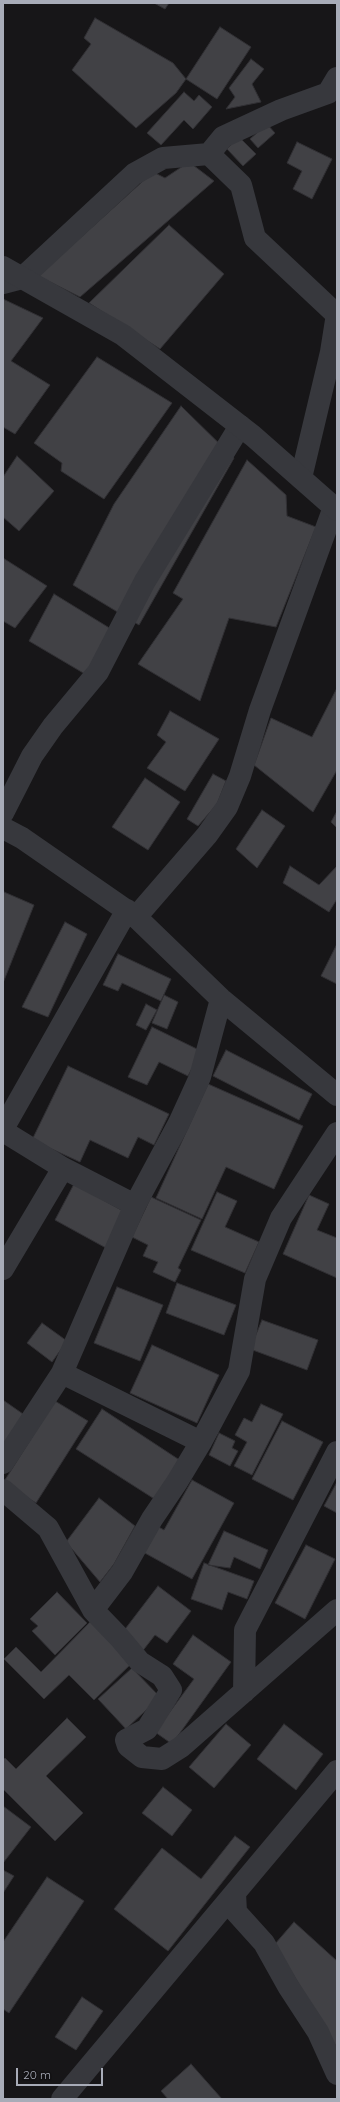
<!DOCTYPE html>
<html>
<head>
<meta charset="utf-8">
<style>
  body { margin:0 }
  #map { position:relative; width:340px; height:2102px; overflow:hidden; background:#171618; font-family:Quicksand,sans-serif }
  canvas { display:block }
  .frame { position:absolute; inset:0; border:4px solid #a8acb8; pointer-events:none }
  .scale { position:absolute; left:16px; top:2068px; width:87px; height:18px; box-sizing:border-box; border:2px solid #a8acb8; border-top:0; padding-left:5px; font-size:12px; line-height:14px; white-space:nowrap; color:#a8acb8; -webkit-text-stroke:3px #121113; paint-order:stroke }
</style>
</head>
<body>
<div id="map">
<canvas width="340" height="2102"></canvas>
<div class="frame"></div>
<div class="scale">20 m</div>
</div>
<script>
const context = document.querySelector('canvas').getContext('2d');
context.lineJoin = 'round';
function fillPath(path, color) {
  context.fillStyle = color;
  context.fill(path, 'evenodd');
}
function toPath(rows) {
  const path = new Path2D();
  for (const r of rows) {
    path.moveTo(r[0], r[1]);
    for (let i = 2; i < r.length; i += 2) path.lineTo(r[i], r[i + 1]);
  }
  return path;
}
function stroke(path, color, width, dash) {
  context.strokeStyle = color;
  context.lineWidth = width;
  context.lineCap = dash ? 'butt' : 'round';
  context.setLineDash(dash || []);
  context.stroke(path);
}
const building = toPath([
  [154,3,169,3,165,9,154,3],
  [95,18,173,63,186,79,176,93,136,128,72,70,91,44,84,38,95,18],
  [220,27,251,47,217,99,186,79,220,27],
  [251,59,264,69,252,84,261,102,226,109,235,97,229,88,251,59],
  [184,92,194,101,199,95,212,107,193,129,184,120,161,145,147,133,184,92],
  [267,124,275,133,258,148,250,139,267,124],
  [239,137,256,154,243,166,227,149,239,137],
  [297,142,332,159,312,199,293,189,302,171,287,163,297,142],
  [189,162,214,181,80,297,38,276,153,172,165,178,189,162],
  [169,225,224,274,160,349,89,303,169,225],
  [3,299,43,318,11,361,50,385,15,434,3,427,3,299],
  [97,357,172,403,104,499,61,471,62,463,34,443,97,357],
  [181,406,234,458,139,625,73,585,114,504,181,406],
  [17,456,54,491,19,531,3,517,3,477,17,456],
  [247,460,286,495,287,516,316,527,276,627,229,618,200,701,138,664,183,599,173,593,247,460],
  [3,558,47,586,15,628,3,621,3,558],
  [54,594,116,632,85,674,29,641,54,594],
  [337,688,337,770,313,812,254,765,271,718,312,737,337,688],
  [170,711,219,739,185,791,147,768,166,742,157,735,170,711],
  [213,774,226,781,217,804,198,826,187,819,213,774],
  [145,778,180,802,148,850,112,827,145,778],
  [262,810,285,826,257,868,236,849,262,810],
  [337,811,337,828,331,822,337,811],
  [290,866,319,885,337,866,337,899,329,912,283,883,290,866],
  [4,892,34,905,3,983,3,895,4,892],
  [65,922,87,934,48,1017,22,1007,65,922],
  [337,944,337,984,321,976,337,944],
  [118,954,171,979,161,1001,122,983,118,991,103,985,118,954],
  [164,995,178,1002,167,1029,152,1023,164,995],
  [146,1004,157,1010,146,1030,136,1025,146,1004],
  [152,1027,201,1051,188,1076,159,1062,147,1085,128,1077,152,1027],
  [226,1050,312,1094,299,1120,213,1076,226,1050],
  [68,1066,169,1114,154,1145,138,1137,128,1158,90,1140,80,1162,32,1140,68,1066],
  [208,1084,303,1126,274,1189,226,1167,202,1219,156,1198,208,1084],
  [74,1184,125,1212,106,1248,55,1220,74,1184],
  [217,1192,237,1201,225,1227,259,1242,245,1273,191,1250,217,1192],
  [309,1195,329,1204,317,1230,337,1238,337,1278,283,1254,309,1195],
  [151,1197,201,1220,178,1268,181,1270,175,1282,153,1272,158,1262,143,1256,148,1245,132,1237,151,1197],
  [177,1283,236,1305,224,1335,166,1313,177,1283],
  [117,1287,163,1305,140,1361,94,1343,117,1287],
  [262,1320,318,1340,307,1370,250,1349,262,1320],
  [42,1323,67,1341,52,1362,27,1343,42,1323],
  [152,1345,219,1375,197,1423,130,1393,152,1345],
  [3,1400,23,1414,3,1451,3,1400],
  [55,1401,88,1421,36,1503,3,1483,55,1401],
  [261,1404,283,1414,252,1475,234,1466,247,1442,235,1435,244,1418,252,1422,261,1404],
  [102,1409,181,1461,156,1500,76,1449,102,1409],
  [282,1421,323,1442,293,1500,252,1479,282,1421],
  [219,1433,235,1441,232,1448,238,1451,230,1466,209,1455,219,1433],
  [192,1480,234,1503,192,1579,143,1552,157,1526,164,1530,192,1480],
  [337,1482,337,1513,324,1506,337,1482],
  [99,1498,135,1526,114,1564,100,1582,66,1542,99,1498],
  [224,1531,268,1550,260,1569,234,1557,230,1568,208,1565,224,1531],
  [306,1545,335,1559,305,1619,275,1603,306,1545],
  [204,1563,254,1581,247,1599,228,1592,222,1610,191,1599,204,1563],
  [158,1586,191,1611,167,1643,155,1635,141,1653,119,1637,158,1586],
  [57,1592,87,1623,55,1655,32,1631,38,1626,30,1619,57,1592],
  [91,1621,132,1663,94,1700,69,1675,44,1699,4,1659,16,1647,41,1672,91,1621],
  [193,1635,231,1662,172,1744,155,1732,194,1679,173,1664,193,1635],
  [132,1668,160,1697,126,1729,98,1699,132,1668],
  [67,1718,86,1737,46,1776,83,1813,55,1841,3,1789,3,1760,5,1758,16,1769,67,1718],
  [226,1724,251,1745,214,1788,189,1767,226,1724],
  [284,1724,323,1754,296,1790,257,1759,284,1724],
  [163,1787,192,1810,172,1836,142,1813,163,1787],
  [3,1806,31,1827,3,1863,3,1806],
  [235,1836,250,1847,168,1951,114,1909,162,1848,201,1879,235,1836],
  [3,1870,14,1876,3,1893,3,1870],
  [47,1877,84,1901,9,2013,3,2009,3,1942,47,1877],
  [294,1922,337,1961,337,2048,275,1944,294,1922],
  [82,1997,103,2011,76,2050,55,2037,82,1997],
  [191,2064,222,2099,168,2099,161,2091,191,2064]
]);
fillPath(building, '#414145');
stroke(building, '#313034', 1);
stroke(toPath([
  [3,283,22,278,134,174,163,158,209,154],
  [337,315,255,238,241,185,209,154,223,137,281,110,328,93,337,78],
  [301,478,331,352,337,314],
  [3,813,32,756,53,726,98,672,145,581,240,426],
  [3,828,22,838,136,917,221,999,337,1095],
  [136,917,207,835,227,807,240,776,260,710,334,507],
  [3,1125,8,1120,127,910],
  [3,1131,63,1168,135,1205],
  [3,1269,63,1168],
  [62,1373,201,1442],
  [3,1463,62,1373,135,1205,179,1123,200,1077,221,999],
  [3,1490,48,1528,93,1610,119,1637,140,1662,162,1676,171,1690,147,1729,126,1740,128,1746,142,1757,162,1759,181,1747,337,1610],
  [93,1610,122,1572,152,1519,177,1482,201,1442,239,1371,255,1279,281,1218,337,1133],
  [244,1692,245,1630,337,1452],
  [235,1893,236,1912,264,1943,288,1986,318,2032,337,2074],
  [62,2099,337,1771]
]), '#37383d', 22);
stroke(toPath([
  [3,267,123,335,253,436,337,510]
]), '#37383d', 22);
</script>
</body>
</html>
